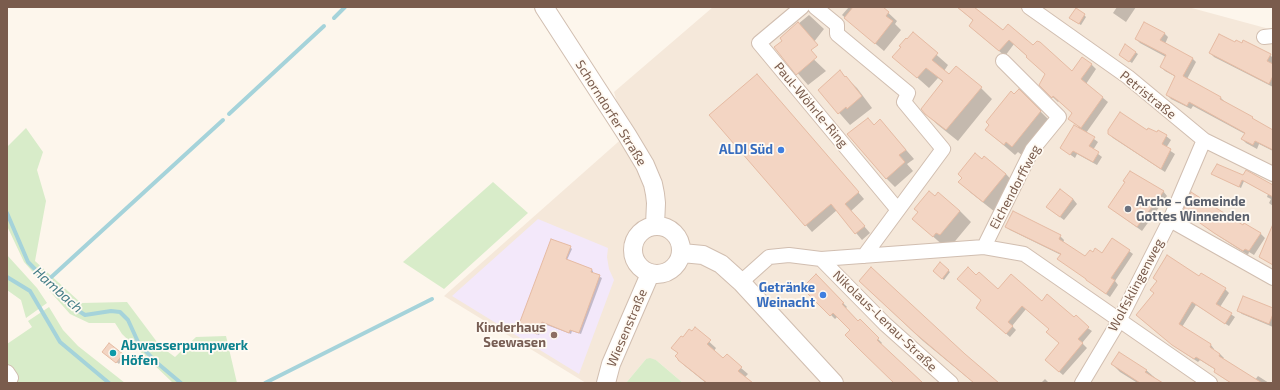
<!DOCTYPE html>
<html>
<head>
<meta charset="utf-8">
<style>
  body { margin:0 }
  #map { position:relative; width:1280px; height:390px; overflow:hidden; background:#fdf6ec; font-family:"Exo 2",sans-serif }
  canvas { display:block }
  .frame { position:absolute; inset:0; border:8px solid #7a5c4d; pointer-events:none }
</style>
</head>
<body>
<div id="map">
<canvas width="1280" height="390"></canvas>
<div class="frame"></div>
</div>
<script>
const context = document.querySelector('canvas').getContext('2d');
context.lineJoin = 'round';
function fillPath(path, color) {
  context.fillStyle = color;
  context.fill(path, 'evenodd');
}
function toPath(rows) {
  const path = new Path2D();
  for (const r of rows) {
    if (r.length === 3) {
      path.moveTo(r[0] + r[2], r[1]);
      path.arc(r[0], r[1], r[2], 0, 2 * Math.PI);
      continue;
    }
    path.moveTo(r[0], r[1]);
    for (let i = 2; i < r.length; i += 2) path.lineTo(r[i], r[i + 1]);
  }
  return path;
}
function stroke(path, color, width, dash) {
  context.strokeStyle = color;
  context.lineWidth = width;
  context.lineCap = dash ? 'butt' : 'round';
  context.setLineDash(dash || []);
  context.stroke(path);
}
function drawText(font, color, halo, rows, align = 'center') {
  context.font = font + ' "Exo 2",sans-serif';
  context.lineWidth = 3.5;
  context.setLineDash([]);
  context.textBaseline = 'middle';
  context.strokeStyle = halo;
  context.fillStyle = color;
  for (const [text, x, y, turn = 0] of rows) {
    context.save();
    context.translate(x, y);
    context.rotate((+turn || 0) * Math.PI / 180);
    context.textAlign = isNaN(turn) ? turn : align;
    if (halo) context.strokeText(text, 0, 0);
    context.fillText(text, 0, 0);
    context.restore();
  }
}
fillPath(toPath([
  [713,7,1188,7,1273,30,1273,383,683,383,656,360,646,359,626,383,586,383,444,296,626,135,614,92]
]), '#f5e8da');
fillPath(toPath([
  [538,219,608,248,607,257,609,269,614,280,579,374,452,296]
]), '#f3e8fa');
fillPath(toPath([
  [26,128,43,152,37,170,46,201,35,261,81,303,127,302,160,346,175,357,196,337,226,336,237,383,173,383,122,334,115,323,89,323,70,314,24,262,7,226,7,147],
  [493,182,528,213,444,289,403,262],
  [7,255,37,288,47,303,26,318,21,300,7,290],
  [49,307,63,330,78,346,125,383,18,383,7,362,7,344,32,327,28,321],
  [650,358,656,360,683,383,626,383,646,359]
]), '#d8ecc9');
fillPath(toPath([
  [849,7,882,7,897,21,895,24,901,30,884,51,842,15],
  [957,7,973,7,1004,31,1033,46,1072,73,1091,64,1096,69,1086,84,1108,102,1086,133,1098,142,1093,150,1102,157,1097,165,1077,154,1075,158,1061,148,1079,127,1069,119,1073,113,1059,101,1058,102,1040,85,1046,74,1014,44,1005,56,975,31,974,21],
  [1117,7,1136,7,1126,22,1113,13],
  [809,15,824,29,806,52,826,71,808,85,775,47,783,41,781,38],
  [1084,15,1086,17,1081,25,1072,20],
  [1164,33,1168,37,1165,44,1192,58,1196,62,1187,79,1221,98,1225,102,1273,131,1273,151,1259,144,1257,149,1246,143,1242,139,1245,134,1193,106,1191,109,1171,99,1167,95,1176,77,1165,71,1161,67,1166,57,1140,43,1136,39],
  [913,34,948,65,944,71,949,75,981,88,992,99,958,141,938,125,926,114,943,82,938,78,929,88,894,57],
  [1235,44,1270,55,1273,58,1273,87,1214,57,1210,53],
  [1125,45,1138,54,1132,63,1122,56],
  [840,72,857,88,872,108,850,125,819,90],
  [757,75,864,199,851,211,870,233,862,240,837,210,812,232,711,115],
  [1019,90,1052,123,1024,157,1018,152,1015,155,986,130],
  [880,120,914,159,907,164,913,171,895,187,886,178,874,126],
  [1158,131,1166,136,1171,140,1166,148,1175,154,1165,172,1113,138,1109,133,1147,132,1157,134],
  [982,160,1006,174,1017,186,995,212,971,193,960,182],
  [1213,174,1243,177,1273,185,1273,206,1269,203,1271,199,1267,197,1268,194,1244,181,1241,188],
  [1163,191,1167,196,1142,231,1109,207],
  [935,197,960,211,971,222,951,246,945,247,913,219],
  [1073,199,1077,204,1064,220,1052,211],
  [1184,211,1244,226,1260,233,1265,238,1254,255,1249,252,1248,255,1220,237],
  [1006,227,1060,236,1064,240,1063,243,1085,258,1129,251,1133,254,1115,281,1118,285,1110,297,1091,283,1061,255,1010,230],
  [570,247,572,249,567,260,591,269,593,271,593,273,602,278,581,334,572,331,571,334,544,324,539,335,521,328,519,326],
  [940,263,950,272,944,280,934,271],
  [816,276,847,307,845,309,858,323,860,321,882,343,880,345,921,383,894,383,851,330,838,316,835,319,804,288],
  [977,276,998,291,1042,303,1074,319,1092,331,1082,343,1087,348,1063,375,1050,364,1061,343,1050,329,1026,309,1012,326,1016,330,1010,337,981,312,982,301],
  [1200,277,1225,289,1229,293,1220,307,1235,317,1229,326,1196,305,1182,327,1211,345,1214,349,1213,350,1220,354,1224,358,1223,359,1255,380,1258,376,1269,383,1231,383,1219,375,1215,372,1216,370,1200,360,1198,362,1177,348,1141,319],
  [866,287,965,355,997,383,974,383,923,341],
  [1273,309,1273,327,1242,314,1238,311],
  [695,329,716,348,714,351,724,359,741,368,748,374,745,377,752,383,706,383,685,366,679,360,679,354,673,348],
  [110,344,124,357,119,364,106,354],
  [1112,364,1146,370,1161,383,1135,383,1136,382,1120,372],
  [1045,379,1049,383,1041,383]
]), '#0003');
stroke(toPath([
  [334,18,345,7],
  [229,114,324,26],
  [7,213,28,262,71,306,85,315,111,311,120,312,128,320,139,344,156,362,181,383],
  [7,277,30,291,60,342,109,383],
  [47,281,223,120],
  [265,383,432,299]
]), '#a5d3da', 4);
const building = toPath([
  [853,7,883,7,889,12,886,16,893,21,875,44,844,18,853,7],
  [957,7,974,7,1003,30,1008,24,1033,45,1037,41,1040,42,1072,71,1082,57,1092,64,1081,79,1103,97,1081,128,1068,119,1072,113,1053,96,1052,98,1039,85,1045,74,1026,57,1027,56,1009,40,999,51,969,26,973,20,957,7],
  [1076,8,1085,14,1079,24,1069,18,1076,8],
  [798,22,818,45,811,50,817,57,796,75,774,47,782,41,780,38,798,22],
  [1144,22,1165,33,1160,40,1193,58,1183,76,1221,97,1220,99,1253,117,1252,118,1273,130,1273,150,1255,141,1253,145,1241,139,1245,133,1189,102,1187,106,1166,95,1175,76,1160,67,1166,55,1135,39,1144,22],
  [913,32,938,53,932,60,949,74,956,66,982,87,946,130,925,114,921,109,943,81,926,68,917,78,892,57,901,47,899,46,906,38,907,39,913,32],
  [1219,34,1235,42,1236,40,1242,43,1243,40,1271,54,1267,61,1273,64,1273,76,1269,84,1209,53,1219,34],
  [1125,44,1136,52,1129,62,1119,55,1125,44],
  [840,70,845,77,846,76,862,96,847,109,846,107,838,114,818,90,840,70],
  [757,74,859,192,845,204,865,226,855,234,831,204,805,226,709,115,757,74],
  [1019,89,1041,111,1012,147,1006,142,1004,145,985,130,989,125,986,122,1011,91,1014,94,1019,89],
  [1120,112,1147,130,1148,128,1157,132,1158,130,1167,135,1162,144,1171,149,1161,169,1108,134,1108,130,1120,112],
  [868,118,874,125,880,119,906,150,899,155,905,162,886,179,847,134,868,118],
  [1074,125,1095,137,1089,146,1099,152,1093,162,1073,151,1070,155,1060,148,1074,125],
  [975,153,982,159,984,156,1006,174,983,202,958,182,962,178,958,174,975,153],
  [1217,164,1243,175,1246,170,1273,185,1273,197,1242,180,1239,187,1211,174,1217,164],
  [1130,171,1164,191,1137,227,1108,207,1125,182,1123,181,1130,171],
  [1060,189,1073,199,1060,217,1046,207,1060,189],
  [929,191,935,196,938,192,960,211,940,235,936,233,933,237,912,219,918,212,914,209,929,191],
  [1191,192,1243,225,1244,223,1261,233,1249,251,1245,249,1243,251,1214,233,1183,211,1191,192],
  [1013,211,1061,235,1059,239,1085,256,1090,250,1093,252,1095,248,1102,253,1112,238,1130,250,1111,278,1115,280,1106,294,1089,282,1086,280,1086,279,1057,259,1061,254,1005,227,1013,211],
  [1273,224,1273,265,1259,257,1273,224],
  [551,239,571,246,566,259,592,269,591,272,600,275,579,333,570,330,569,333,542,322,537,334,518,327,551,239],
  [1167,255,1199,276,1201,273,1226,288,1216,304,1232,313,1225,324,1192,302,1179,324,1211,344,1210,347,1220,354,1219,356,1262,383,1231,383,1214,372,1215,369,1196,357,1194,359,1172,345,1136,315,1154,293,1150,290,1157,281,1153,278,1167,255],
  [940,262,949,270,942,279,933,271,940,262],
  [871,267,965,354,999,383,974,383,916,334,859,281,871,267],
  [968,267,976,275,979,272,998,289,1011,274,1042,301,1047,294,1074,317,1076,315,1089,327,1078,339,1083,343,1059,372,1045,360,1059,343,1046,332,1049,329,1022,306,1008,322,1013,326,1006,334,976,308,981,300,957,279,968,267],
  [816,274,844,303,842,304,858,321,860,319,879,338,877,340,923,383,894,383,860,350,845,335,850,330,833,313,830,316,802,288,816,274],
  [1243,296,1273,308,1273,314,1269,324,1237,311,1243,296],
  [695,327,711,340,707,344,723,358,727,354,742,367,738,371,753,383,707,383,678,360,678,359,675,356,678,353,671,348,681,336,683,337,689,329,692,331,695,327],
  [109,343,123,354,116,363,102,352,109,343],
  [1119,352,1147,370,1145,372,1163,383,1140,383,1111,364,1119,352]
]);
fillPath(building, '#f3d5c3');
stroke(building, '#e6bba3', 1);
const minor = toPath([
  [802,7,759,43,898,210],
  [815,7,837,25,837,34,908,93,904,102,943,149,864,256],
  [1029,7,1128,77,1204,140,1273,174],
  [1264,37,1273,36],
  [1170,220,1273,278],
  [984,247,1032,150,1059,117,1003,61],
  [821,259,885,324,951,383],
  [741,282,769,257,789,255,821,259,984,247,1024,254,1210,383],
  [7,372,11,378],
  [1082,383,1119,321,1170,220,1204,140]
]);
const tertiary = toPath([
  [544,7,627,135,645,165,653,184,655,194,656,203,655,225],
  [657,250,24],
  [682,253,703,255,721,264,741,282,834,383],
  [606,383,611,364,650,274]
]);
stroke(minor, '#d1beb0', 16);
stroke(tertiary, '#d1beb0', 20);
stroke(minor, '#fff', 14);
stroke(tertiary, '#fff', 18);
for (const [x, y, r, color] of [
  [781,150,4,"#3f7fe0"],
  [1128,209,4,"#6b7280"],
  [823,295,4,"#3f7fe0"],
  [554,335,4,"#8d6e63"],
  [113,353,4,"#0f9aa8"]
]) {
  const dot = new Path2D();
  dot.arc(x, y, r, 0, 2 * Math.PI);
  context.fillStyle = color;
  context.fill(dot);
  stroke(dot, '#fffaf3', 1.5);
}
drawText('13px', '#7a5c4d', '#fffaf3', [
  ["Petristraße",1148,95,39],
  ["Paul-Wöhrle-Ring",811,105,50],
  ["Schorndorfer Straße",611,113,58],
  ["Eichendorffweg",1015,187,-62],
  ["Wolfsklingenweg",1136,285,-62],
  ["Nikolaus-Lenau-Straße",885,321,44],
  ["Wiesenstraße",627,328,-67]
]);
drawText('bold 13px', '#366cbe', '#fffaf3', [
  ["ALDI Süd",773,150],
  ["Getränke",815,288],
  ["Weinacht",815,303]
], 'right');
drawText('bold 13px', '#5b616d', '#fffaf3', [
  ["Arche – Gemeinde",1136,202],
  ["Gottes Winnenden",1136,217]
], 'left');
drawText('bold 13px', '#785e54', '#fffaf3', [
  ["Kinderhaus",546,328],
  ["Seewasen",546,343]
], 'right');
drawText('bold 13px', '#0d838f', '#fffaf3', [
  ["Abwasserpumpwerk",121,346],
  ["Höfen",121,361]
], 'left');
drawText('italic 14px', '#437c86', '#fffaf3', [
  ["Hambach",58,290,42]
]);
</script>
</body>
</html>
